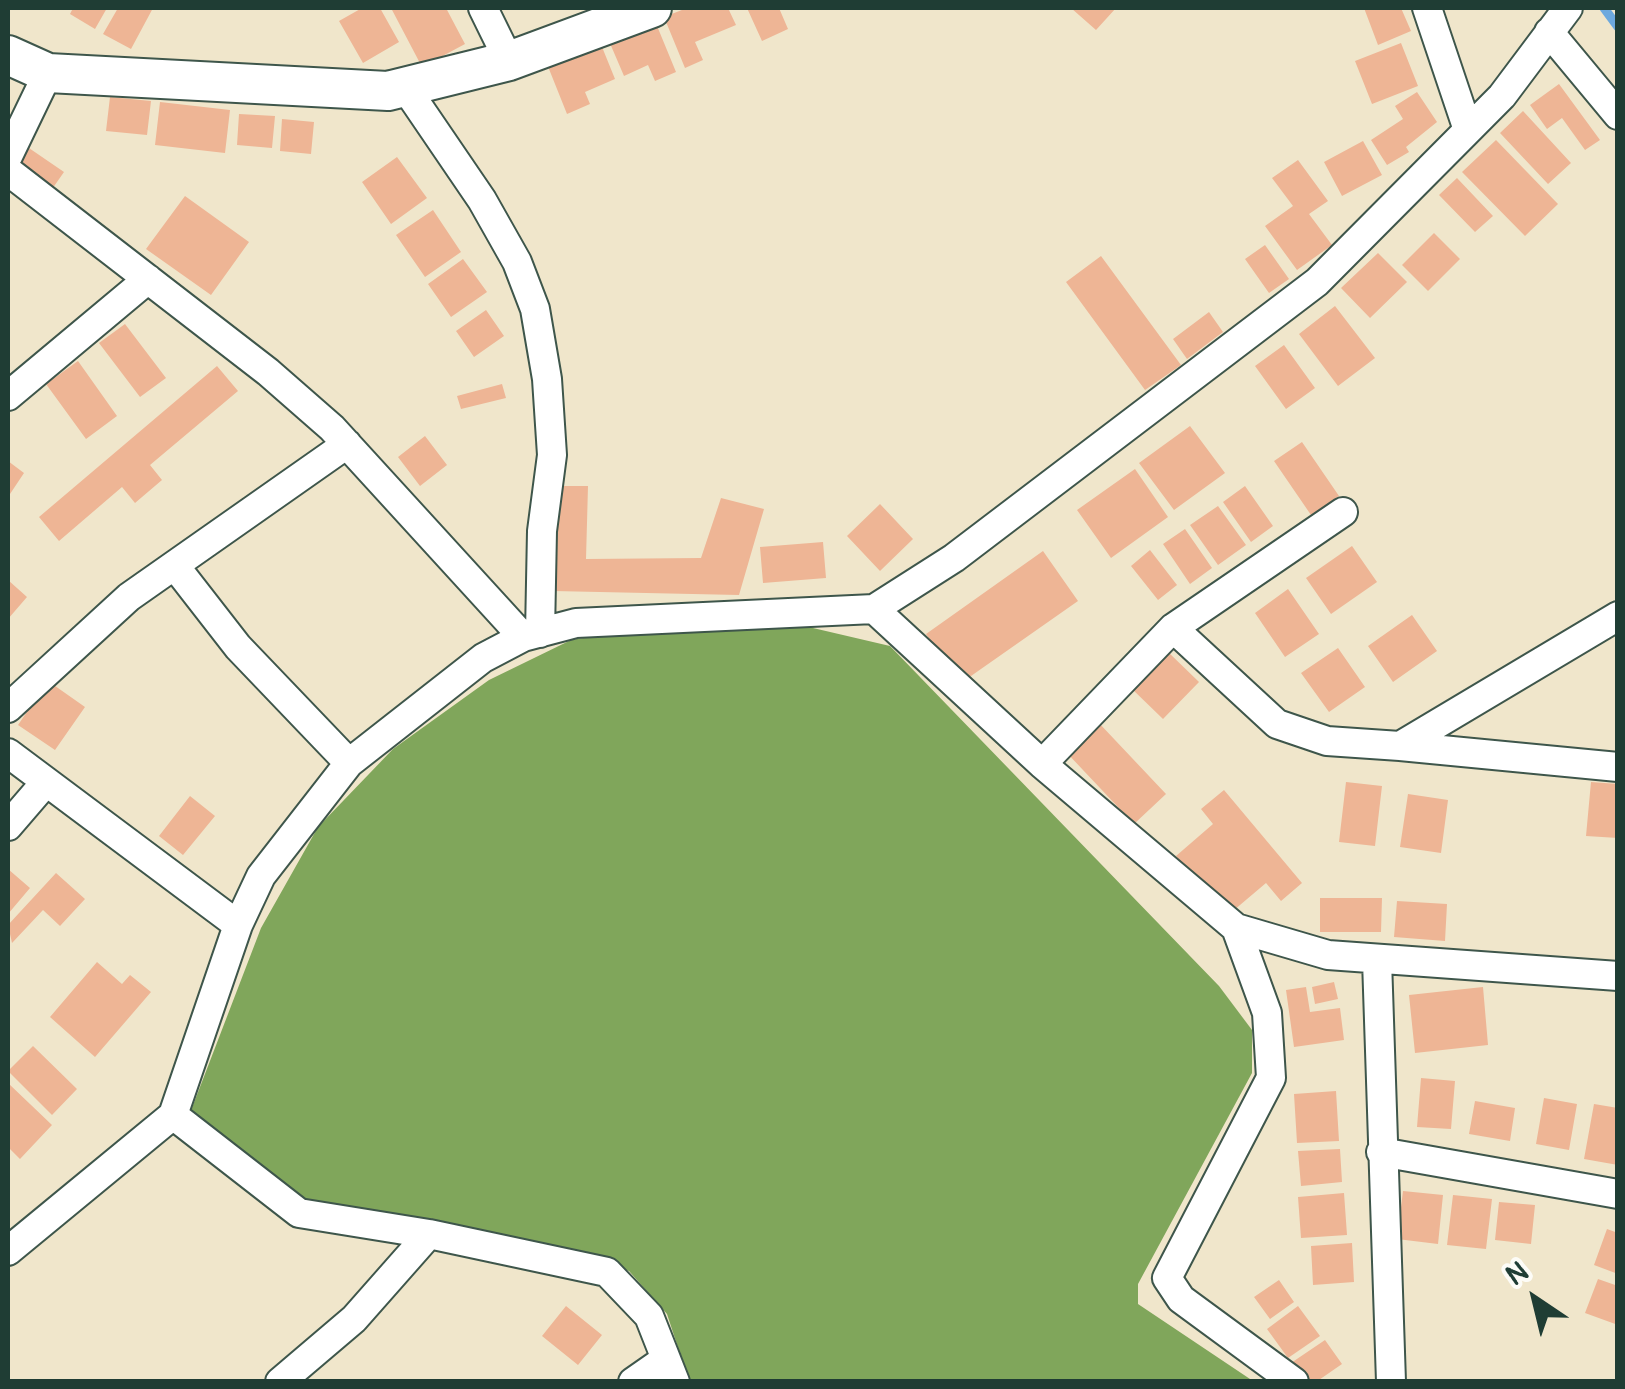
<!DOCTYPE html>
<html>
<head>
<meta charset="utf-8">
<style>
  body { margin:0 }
  #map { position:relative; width:1625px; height:1389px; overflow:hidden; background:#f0e6cb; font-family:Pangolin,sans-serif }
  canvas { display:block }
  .frame { position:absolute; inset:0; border:10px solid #1f3d34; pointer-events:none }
  .north { position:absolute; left:1485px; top:1249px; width:100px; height:100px; -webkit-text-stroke:8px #fdfcf7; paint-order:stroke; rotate:325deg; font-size:28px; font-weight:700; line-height:40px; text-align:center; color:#1f3d34 }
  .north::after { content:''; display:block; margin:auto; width:35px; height:45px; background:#1f3d34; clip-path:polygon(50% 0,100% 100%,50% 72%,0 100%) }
</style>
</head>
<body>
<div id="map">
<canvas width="1625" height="1389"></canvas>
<div class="frame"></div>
<div class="north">N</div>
</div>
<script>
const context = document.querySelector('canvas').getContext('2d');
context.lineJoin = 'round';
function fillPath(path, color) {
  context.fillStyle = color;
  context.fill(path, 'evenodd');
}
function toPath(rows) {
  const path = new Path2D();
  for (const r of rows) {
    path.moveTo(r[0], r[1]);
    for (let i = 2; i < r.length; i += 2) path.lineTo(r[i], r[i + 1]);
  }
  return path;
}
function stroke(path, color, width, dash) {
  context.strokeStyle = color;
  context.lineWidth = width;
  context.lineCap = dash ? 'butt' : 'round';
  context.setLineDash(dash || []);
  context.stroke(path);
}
fillPath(toPath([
  [664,625,813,628,890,646,1219,986,1252,1030,1252,1073,1138,1284,1138,1304,1253,1381,689,1381,667,1314,629,1271,448,1223,293,1200,190,1113,261,928,318,827,393,749,489,680,571,640]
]), '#80a65b');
stroke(toPath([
  [1604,8,1618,27]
]), '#6da9de', 9);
fillPath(toPath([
  [73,8,107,8,95,29,70,14],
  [118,8,153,8,131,49,103,34],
  [362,8,380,8,399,42,363,63,339,21],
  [391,8,446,8,465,44,422,67],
  [687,8,728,8,736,25,695,42,703,60,685,68,664,17],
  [747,8,779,8,788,29,762,41],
  [1071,8,1116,8,1096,30],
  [1364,8,1401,8,1411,31,1378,45],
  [655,21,676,72,655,81,648,65,624,76,609,41],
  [600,42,615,79,585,92,590,104,567,114,547,64],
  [1401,43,1418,86,1372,104,1355,61],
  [1559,84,1600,140,1585,150,1562,118,1547,129,1530,105],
  [1417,92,1437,122,1406,147,1409,152,1387,165,1371,140,1403,119,1395,106],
  [110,97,151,101,147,135,106,131],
  [160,102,230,110,225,153,155,145],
  [1523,111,1571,163,1548,184,1500,133],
  [239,114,275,116,272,148,237,145],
  [282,119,314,122,311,154,280,151],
  [1496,140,1558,204,1525,236,1462,172],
  [1363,141,1382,175,1342,196,1324,162],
  [26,146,64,172,50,192,13,166],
  [397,157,427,198,391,224,362,182],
  [1298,160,1328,201,1309,214,1332,245,1297,270,1265,226,1293,206,1272,178],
  [1457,178,1493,216,1475,232,1439,195],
  [185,196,249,242,211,295,146,249],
  [433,210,461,252,425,277,396,235],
  [1434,233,1460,259,1428,291,1402,265],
  [1265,245,1289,279,1269,293,1245,259],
  [1378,253,1407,282,1370,318,1341,288],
  [1101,256,1181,365,1145,390,1066,282],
  [463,259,487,292,451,317,428,284],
  [1335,306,1375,358,1338,386,1299,334],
  [486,310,504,336,474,357,456,331],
  [1209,312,1223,332,1187,359,1173,339],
  [125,324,166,378,140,397,99,343],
  [1284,345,1315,388,1286,409,1255,366],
  [78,361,117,416,86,439,46,384],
  [217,366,238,391,150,465,162,480,135,503,122,487,59,541,39,517],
  [502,384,506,398,461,409,457,396],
  [1190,426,1225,473,1174,510,1139,463],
  [425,436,447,465,420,486,398,457],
  [1302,442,1339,496,1311,515,1274,461],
  [8,461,24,473,8,497],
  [1135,469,1168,517,1111,558,1077,510],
  [556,486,588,486,586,559,701,558,721,498,764,509,739,595,553,591],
  [1245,486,1273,526,1251,542,1223,502],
  [880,504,913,539,880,571,847,536],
  [1218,506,1246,545,1218,565,1190,525],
  [1185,529,1212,568,1190,584,1163,544],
  [823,542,826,578,763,583,760,547],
  [1352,546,1377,582,1331,614,1306,578],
  [1150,550,1177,585,1158,600,1131,566],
  [1043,551,1078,601,961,683,926,634],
  [8,580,27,597,8,619],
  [1288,589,1319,634,1285,657,1255,613],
  [1412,615,1437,651,1393,682,1368,646],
  [1338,648,1365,687,1329,712,1301,673],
  [1166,650,1199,682,1163,719,1130,687],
  [48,681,85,707,55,750,18,725],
  [1098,722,1166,794,1134,824,1066,752],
  [1346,782,1382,786,1375,846,1339,842],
  [1591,782,1618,784,1618,838,1586,836],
  [1224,790,1302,883,1281,901,1266,883,1227,916,1176,856,1213,824,1201,809],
  [1408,794,1448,800,1441,853,1400,847],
  [190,796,215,816,183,855,159,836],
  [8,869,30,888,8,914],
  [56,873,85,899,60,926,43,910,12,943,8,925],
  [1320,898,1382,898,1381,932,1320,932],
  [1397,901,1447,904,1445,941,1394,937],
  [97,962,122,984,130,975,151,992,95,1057,50,1017],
  [1334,982,1338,999,1315,1004,1312,987],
  [1306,987,1310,1012,1340,1008,1344,1040,1294,1047,1286,990],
  [1483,987,1488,1045,1415,1053,1409,995],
  [33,1046,77,1089,52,1115,8,1071],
  [1421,1078,1455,1081,1451,1129,1417,1127],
  [8,1083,52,1125,20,1159,8,1147],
  [1336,1091,1339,1141,1297,1143,1294,1094],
  [1544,1098,1577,1104,1569,1150,1536,1144],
  [1475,1101,1515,1108,1510,1141,1469,1134],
  [1594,1104,1618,1108,1618,1165,1584,1159],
  [1340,1149,1342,1182,1301,1186,1298,1151],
  [1403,1191,1443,1195,1438,1244,1397,1239],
  [1344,1193,1347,1235,1301,1238,1298,1197],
  [1453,1195,1492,1199,1486,1249,1447,1245],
  [1499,1202,1535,1205,1531,1244,1495,1240],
  [1607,1229,1618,1233,1618,1274,1594,1265],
  [1352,1243,1354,1282,1313,1285,1311,1246],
  [1598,1279,1618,1286,1618,1325,1585,1313],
  [1279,1280,1294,1302,1270,1319,1254,1297],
  [566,1306,602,1335,578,1365,542,1336],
  [1298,1306,1320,1336,1288,1358,1267,1329],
  [1325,1340,1342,1364,1316,1382,1304,1382,1291,1363]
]), '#eeb595');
const street = toPath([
  [483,8,509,61],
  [1427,8,1468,130],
  [1549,32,1618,115],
  [405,87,482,200,517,262,535,309,547,379,552,455,542,531,540,633],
  [8,156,48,73],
  [8,171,268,372,332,428,523,637],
  [8,396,148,279],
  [175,566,238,647,349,763],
  [874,609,1042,764,1236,928,1328,955,1618,976],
  [1173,628,1277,724,1327,741,1400,746,1618,616],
  [8,708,129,597,347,444],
  [1400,746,1618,767],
  [8,753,238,925],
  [1042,764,1173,628,1343,512],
  [8,826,45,783],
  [1236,928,1267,1013,1271,1078,1167,1278,1181,1299,1294,1382],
  [1377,960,1391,1382],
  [173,1115,299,1213,429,1234,607,1272,649,1316,675,1382],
  [1381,1152,1618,1194],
  [8,1251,173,1115,238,925,261,876,349,763,483,658,523,637,576,623,874,609,954,558,1317,282,1502,96,1568,8],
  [280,1382,354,1319,429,1234],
  [633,1382,666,1359]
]);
const secondary = toPath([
  [8,55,48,73,388,91,509,61,652,8]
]);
stroke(street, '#3e564b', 32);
stroke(secondary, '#3e564b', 42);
stroke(street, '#fff', 28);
stroke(secondary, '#fff', 38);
</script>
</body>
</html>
